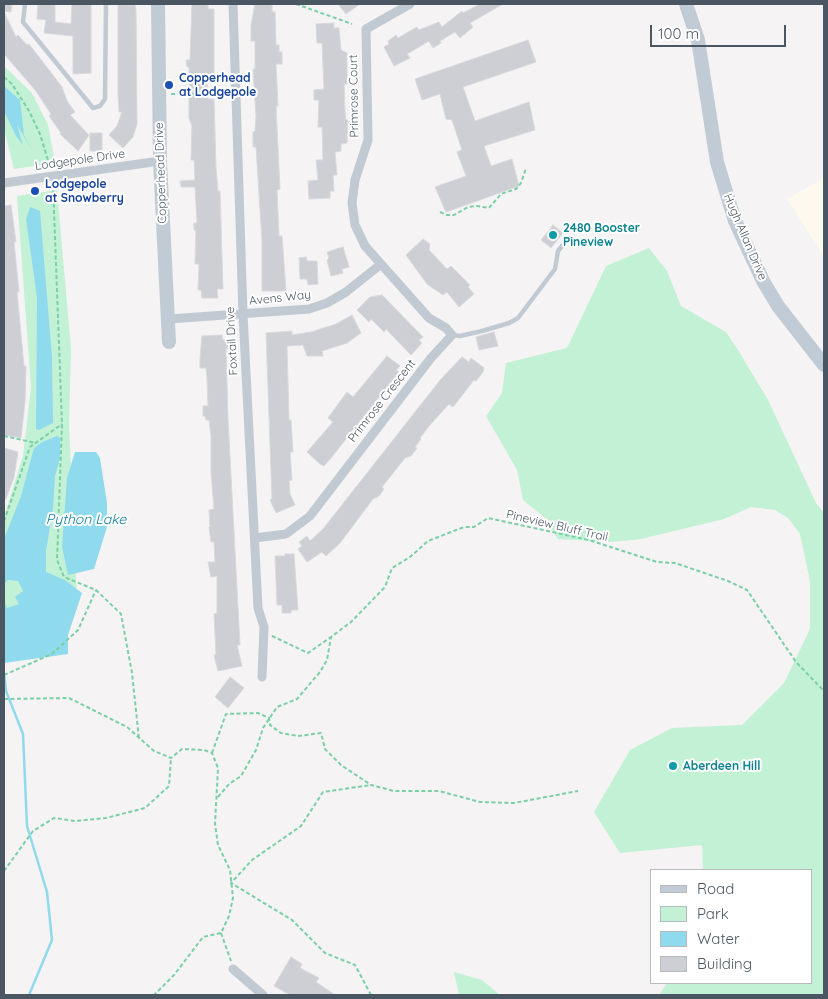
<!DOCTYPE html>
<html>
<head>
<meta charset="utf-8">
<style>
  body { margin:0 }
  #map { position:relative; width:828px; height:999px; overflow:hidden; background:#f5f3f3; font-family:Quicksand,sans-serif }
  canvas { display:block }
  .frame { position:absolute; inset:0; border:5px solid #4a5661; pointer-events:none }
  .legend { position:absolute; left:650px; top:869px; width:162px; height:115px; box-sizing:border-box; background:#fff; border:1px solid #b7bbc0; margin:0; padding:6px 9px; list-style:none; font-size:15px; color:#4a5661 }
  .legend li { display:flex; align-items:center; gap:10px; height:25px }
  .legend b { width:25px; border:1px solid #b7bbc0 }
  .scale { position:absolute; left:650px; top:25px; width:136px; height:22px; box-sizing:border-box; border:2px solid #4a5661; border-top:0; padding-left:6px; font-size:15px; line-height:18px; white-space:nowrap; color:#4a5661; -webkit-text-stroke:4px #fff; paint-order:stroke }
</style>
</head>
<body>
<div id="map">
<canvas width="828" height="999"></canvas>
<div class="frame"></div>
<ul class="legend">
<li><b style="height:6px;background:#c1cbd6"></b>Road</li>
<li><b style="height:14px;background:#c3f1d5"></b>Park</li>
<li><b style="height:14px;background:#90daee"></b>Water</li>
<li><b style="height:14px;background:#cdcfd5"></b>Building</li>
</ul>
<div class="scale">100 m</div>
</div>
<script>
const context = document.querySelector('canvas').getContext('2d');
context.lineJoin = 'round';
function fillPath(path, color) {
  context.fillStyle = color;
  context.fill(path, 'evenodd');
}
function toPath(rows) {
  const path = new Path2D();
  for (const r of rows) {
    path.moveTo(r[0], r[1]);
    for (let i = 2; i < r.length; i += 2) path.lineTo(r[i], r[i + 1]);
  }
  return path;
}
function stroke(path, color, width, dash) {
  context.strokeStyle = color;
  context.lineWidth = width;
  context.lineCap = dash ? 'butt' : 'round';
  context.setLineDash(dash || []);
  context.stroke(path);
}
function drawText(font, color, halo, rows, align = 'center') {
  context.font = font + ' Quicksand,sans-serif';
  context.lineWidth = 4;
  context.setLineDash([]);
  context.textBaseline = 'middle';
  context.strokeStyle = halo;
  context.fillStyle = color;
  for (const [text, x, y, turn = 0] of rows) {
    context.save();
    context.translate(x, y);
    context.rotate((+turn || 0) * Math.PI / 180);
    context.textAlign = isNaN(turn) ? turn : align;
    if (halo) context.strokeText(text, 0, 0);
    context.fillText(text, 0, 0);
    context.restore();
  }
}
fillPath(toPath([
  [824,178,824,257,787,199]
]), '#fdf9ef');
fillPath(toPath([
  [4,66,32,93,48,125,55,163,14,169,4,129],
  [57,190,71,349,69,425,77,599,4,631,4,517,23,456,31,387,17,196],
  [649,248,667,271,681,306,726,332,738,350,768,400,816,503,824,513,824,995,659,995,667,983,812,983,812,870,703,870,702,845,620,853,594,812,630,750,672,728,742,725,784,683,810,629,810,581,800,534,788,518,775,510,751,507,724,519,641,539,611,542,558,539,544,517,523,500,517,470,486,416,502,393,506,363,567,348,606,266],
  [454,972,482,980,500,995,459,995]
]), '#c3f1d5');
fillPath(toPath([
  [4,86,20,100,24,135,33,151,17,125,23,145,16,136,4,111],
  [30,207,40,211,52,357,53,423,39,430,36,429,37,298,26,219],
  [57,436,60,438,60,458,55,476,53,509,46,551,46,572,65,580,82,593,68,635,68,654,4,663,4,601,7,608,19,604,15,597,23,591,18,581,8,580,4,584,4,539,21,496,34,448,42,442],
  [75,452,96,452,100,458,107,503,107,527,94,569,68,575,62,547,67,478]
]), '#90daee');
stroke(toPath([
  [4,673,6,691,23,734,27,826,47,892,52,940,29,995]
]), '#90daee', 2.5);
const building = toPath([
  [4,4,12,4,11,12,4,11,4,4],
  [38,4,55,4,55,22,71,24,72,4,91,4,91,73,73,74,73,36,44,33,46,20,37,19,38,4],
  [192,4,208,4,208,9,214,9,214,81,207,82,208,99,214,99,216,168,218,191,220,191,223,289,217,289,218,298,202,298,201,290,198,290,199,264,195,264,196,230,194,230,194,223,197,223,195,187,181,187,180,181,195,180,194,160,191,160,192,126,189,118,189,67,187,67,186,60,190,60,192,4],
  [255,4,272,4,272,12,275,12,276,45,279,45,279,52,282,52,282,64,276,64,278,106,276,106,280,189,277,190,279,236,282,236,286,291,262,291,262,241,256,147,253,147,253,132,255,131,256,116,253,69,255,69,255,41,251,41,251,25,255,4],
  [338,4,360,4,346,14,338,4],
  [480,4,503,4,470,23,473,27,460,38,455,32,440,41,441,43,433,48,429,41,407,54,410,58,394,66,384,47,389,44,388,41,396,35,398,38,417,27,419,30,439,22,442,27,462,11,463,13,480,4],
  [118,5,135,5,136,10,137,124,133,137,123,148,109,135,117,126,122,112,119,112,118,94,118,5],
  [4,12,16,37,18,35,27,45,29,44,62,87,67,101,75,112,70,115,89,135,78,151,60,134,61,133,49,116,51,114,36,91,4,54,4,12],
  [334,23,334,28,339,28,341,50,347,53,347,84,344,84,345,111,346,120,348,120,347,143,341,144,341,151,335,152,337,175,333,175,334,191,330,191,330,198,309,199,308,181,318,180,316,160,323,160,322,127,318,127,319,100,314,100,314,90,324,89,322,43,317,43,316,24,334,23],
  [528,40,536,62,463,87,475,121,529,102,535,130,484,146,491,166,512,159,519,186,446,212,435,187,466,176,457,152,462,150,452,120,446,119,440,94,422,100,415,79,528,40],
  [90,133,102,133,102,151,90,151,90,133],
  [11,205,16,242,14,242,19,292,17,292,24,366,26,366,25,402,21,438,4,435,4,206,11,205],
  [553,225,563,233,551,248,541,240,553,225],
  [423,239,430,244,429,250,447,269,451,266,470,285,468,287,474,294,459,307,447,292,443,295,427,284,406,255,423,239],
  [343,247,349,267,342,269,343,273,331,276,327,260,329,258,327,252,343,247],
  [306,257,307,261,317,261,318,284,308,285,307,279,300,279,299,258,306,257],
  [382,295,423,337,419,340,422,343,411,355,386,329,384,332,371,319,369,322,357,310,370,297,382,295],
  [352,315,361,333,347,343,322,351,323,356,307,356,303,345,287,346,289,420,291,420,293,452,290,452,292,480,289,481,290,494,295,505,276,513,270,500,272,499,266,333,292,331,292,335,311,332,336,324,352,315],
  [494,332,498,346,479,350,476,337,494,332],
  [222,335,223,340,228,340,229,349,226,349,228,419,240,645,237,645,242,666,218,671,214,655,216,654,214,614,217,613,217,576,211,577,208,562,215,562,214,542,211,542,209,527,210,527,209,510,214,509,211,472,211,436,209,420,206,420,205,416,203,416,203,406,208,406,207,378,206,368,200,368,200,358,202,336,222,335],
  [387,356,400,366,396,370,399,372,331,458,324,466,320,464,307,452,333,422,328,418,347,392,353,397,387,356],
  [462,357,469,362,471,358,484,368,483,372,476,381,474,380,453,407,449,404,429,426,420,438,421,439,415,447,417,448,411,456,405,458,382,487,384,489,379,496,373,499,340,543,326,556,322,552,307,562,298,549,302,546,299,542,307,536,310,541,323,529,441,379,462,357],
  [4,448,18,452,14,477,6,499,4,499,4,448],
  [285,554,294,554,298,610,291,610,291,613,282,613,282,605,277,605,275,556,285,556,285,554],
  [230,677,244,688,228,708,215,697,230,677],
  [291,957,302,964,300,968,319,978,316,982,335,995,290,995,274,986,291,957]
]);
fillPath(building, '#cdcfd5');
stroke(building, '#d7d9de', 1);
stroke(toPath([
  [296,4,352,24],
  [4,77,12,84,29,111,40,134,50,167],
  [171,94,226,94],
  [53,184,62,424,57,560,64,577,96,590,121,614,132,673,139,739],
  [440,212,447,215,454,215,468,207,477,206,489,208,501,194,516,189,521,183,526,168],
  [4,436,36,443],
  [4,521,30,447,62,424],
  [272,636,308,653,331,637],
  [4,675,52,654,78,630,96,590],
  [4,699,69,698,127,727,154,751,171,758,182,749,204,750,212,753,218,768,215,824,218,845,230,870,233,898,229,916,221,933,203,937,174,975,154,995],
  [212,753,226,714,258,713,269,718,270,725,281,733,298,736,321,733,325,749,341,765,371,785,394,791,439,791,480,802,514,803,578,791],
  [218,797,229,784,241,776,256,750,263,728,277,707,297,699,320,672,327,660,331,637,351,622,385,587,392,568,410,557,428,541,464,527,474,527,488,518,589,540,657,562,675,563,728,581,747,590,796,662,824,691],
  [4,871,33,831,54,818,75,821,106,818,145,808,169,786,171,758],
  [221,933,231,961],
  [371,995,355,965,325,953,292,920,231,883,252,860,301,826,323,792,371,785]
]), '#7ad0a6', 2, [4, 2.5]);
stroke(toPath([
  [25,4,23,22,93,108,100,106,105,99,106,4],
  [452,335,460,336,482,331,509,323,518,318,555,269,558,251,566,241]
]), '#c1cad2', 4.5);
stroke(toPath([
  [233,4,243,314,258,608,264,627,262,677],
  [4,183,160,161],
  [169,319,309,309,327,303,346,292,381,264],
  [255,538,286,534,310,516,431,358,452,335,446,328,429,318,365,246,355,225,352,203,355,180,368,140,366,29,410,4],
  [233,969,263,995]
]), '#c1cad2', 9);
stroke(toPath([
  [158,4,160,161,169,342],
  [686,4,698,40,717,162,735,221,763,281,778,306,824,365]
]), '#c1cbd6', 14);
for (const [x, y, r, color] of [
  [169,85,5,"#1a4fb4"],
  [35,191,5,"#1a4fb4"],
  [553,235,5,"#0f9aa8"],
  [673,766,5,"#0f9aa8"]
]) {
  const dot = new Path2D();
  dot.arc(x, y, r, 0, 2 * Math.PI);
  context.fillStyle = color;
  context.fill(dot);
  stroke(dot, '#fff', 2);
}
drawText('bold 12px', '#164399', '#fff', [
  ["Copperhead",179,78],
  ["at Lodgepole",179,92],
  ["Lodgepole",45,184],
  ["at Snowberry",45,198]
], 'left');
drawText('12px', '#4a5661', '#fff', [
  ["Primrose Court",354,96,-91],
  ["Lodgepole Drive",80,160,-8],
  ["Copperhead Drive",161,173,-92],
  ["Hugh Allan Drive",745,237,67],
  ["Avens Way",280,298,-6],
  ["Foxtail Drive",232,341,-93],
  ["Primrose Crescent",382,401,-52],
  ["Pineview Bluff Trail",557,526,13]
]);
drawText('bold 12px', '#0d838f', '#fff', [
  ["2480 Booster",563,228],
  ["Pineview",563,242],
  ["Aberdeen Hill",683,766]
], 'left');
drawText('italic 14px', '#0c7c9b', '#fff', [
  ["Python Lake",86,520]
]);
</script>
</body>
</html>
